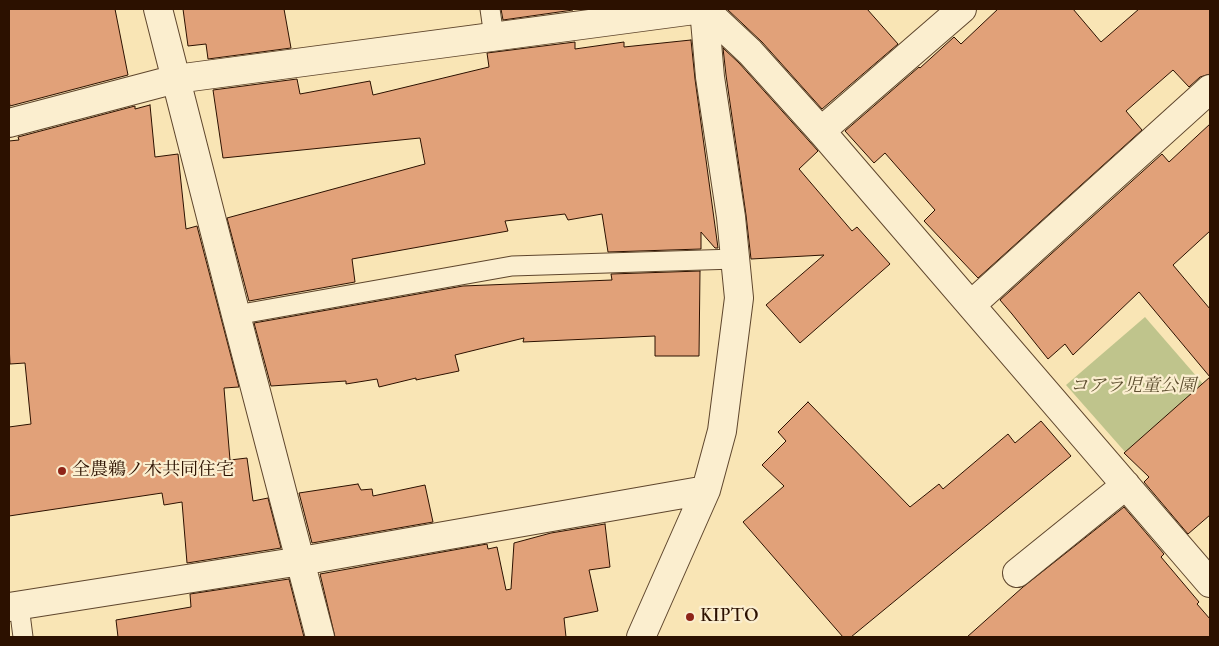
<!DOCTYPE html>
<html>
<head>
<meta charset="utf-8">
<style>
  body { margin:0 }
  #map { position:relative; width:1219px; height:646px; overflow:hidden; background:#f9e5b5; font-family:"IM FELL Double Pica",serif }
  canvas { display:block }
  .frame { position:absolute; inset:0; border:10px solid #2c1100; pointer-events:none }
</style>
</head>
<body>
<div id="map">
<canvas width="1219" height="646"></canvas>
<div class="frame"></div>
</div>
<script>
const context = document.querySelector('canvas').getContext('2d');
context.lineJoin = 'round';
function fillPath(path, color) {
  context.fillStyle = color;
  context.fill(path, 'evenodd');
}
function toPath(rows) {
  const path = new Path2D();
  for (const r of rows) {
    path.moveTo(r[0], r[1]);
    for (let i = 2; i < r.length; i += 2) path.lineTo(r[i], r[i + 1]);
  }
  return path;
}
function stroke(path, color, width, dash) {
  context.strokeStyle = color;
  context.lineWidth = width;
  context.lineCap = dash ? 'butt' : 'round';
  context.setLineDash(dash || []);
  context.stroke(path);
}
function drawText(font, color, halo, rows, align = 'center') {
  context.font = font + ' "IM FELL Double Pica","Noto Serif JP",serif';
  context.lineWidth = 4.5;
  context.setLineDash([]);
  context.textBaseline = 'middle';
  context.strokeStyle = halo;
  context.fillStyle = color;
  for (const [text, x, y, turn = 0] of rows) {
    context.save();
    context.translate(x, y);
    context.rotate((+turn || 0) * Math.PI / 180);
    context.textAlign = isNaN(turn) ? turn : align;
    if (halo) context.strokeText(text, 0, 0);
    context.fillText(text, 0, 0);
    context.restore();
  }
}
fillPath(toPath([
  [1145,317,1204,385,1126,453,1066,385]
]), '#bfc48c');
const building = toPath([
  [9,9,115,9,128,75,10,106,9,100,9,9],
  [183,9,284,9,291,48,208,59,206,44,188,46,183,9],
  [501,9,572,9,573,10,503,20,501,9],
  [727,9,867,9,898,44,822,109,762,42,727,9],
  [998,9,1073,9,1101,42,1139,9,1210,9,1210,74,1200,77,1189,87,1173,70,1126,111,1142,130,978,278,924,221,935,210,885,153,874,163,845,131,919,67,920,68,954,37,961,44,998,9],
  [691,40,695,79,718,248,715,248,701,232,701,249,608,252,602,214,568,220,565,214,505,221,508,231,352,259,355,282,249,301,227,218,425,164,420,138,223,158,213,90,297,79,300,94,370,81,373,95,489,67,487,53,575,42,575,49,624,42,624,47,691,40],
  [723,48,739,63,818,151,799,169,852,231,857,227,890,264,800,343,766,305,824,255,751,259,746,215,726,75,723,48],
  [150,105,155,157,178,154,186,229,197,226,239,387,224,388,230,460,247,458,253,501,268,498,281,548,187,563,182,502,164,505,162,493,9,516,9,427,31,424,25,363,10,364,9,344,9,141,19,140,18,137,135,106,135,109,150,105],
  [1210,124,1210,231,1173,265,1210,309,1210,515,1188,534,1144,482,1149,477,1124,453,1210,377,1139,292,1073,355,1065,344,1048,359,1012,314,1000,300,1162,154,1169,162,1210,124],
  [700,271,699,356,655,356,655,336,523,342,524,338,455,355,459,371,416,380,416,378,379,387,377,379,346,384,346,381,271,386,254,323,463,286,612,280,611,274,700,271],
  [808,402,910,507,939,484,943,489,1008,434,1015,443,1041,421,1071,456,851,637,843,637,743,522,784,486,762,465,786,441,778,432,808,402],
  [358,484,361,490,372,489,373,496,425,485,433,522,312,543,299,493,358,484],
  [1124,507,1164,554,1161,557,1199,602,1197,604,1210,619,1210,637,967,637,1023,587,1124,507],
  [605,524,610,567,589,570,598,611,564,618,566,637,335,637,320,574,487,544,488,549,497,547,506,590,511,589,514,543,551,533,605,524],
  [289,579,304,637,118,637,116,620,191,607,190,594,289,579]
]);
fillPath(building, '#e1a179');
stroke(building, '#2c1100', 1);
const service = toPath([
  [490,9,494,37],
  [236,315,512,266,735,259],
  [19,606,23,637]
]);
const minor = toPath([
  [158,9,236,315,320,637],
  [704,9,750,52,821,131,1210,583],
  [9,123,176,79,702,9],
  [821,131,962,9],
  [971,305,1210,89],
  [1017,573,1126,485],
  [9,607,301,561,706,490],
  [641,637,706,490,722,431,739,298,731,217,710,77,704,9]
]);
stroke(service, '#5f462d', 21);
stroke(minor, '#5f462d', 30);
stroke(service, '#fbeecf', 19);
stroke(minor, '#fbeecf', 28);
for (const [x, y, r, color] of [
  [62,471,5,"#8f2418"],
  [690,617,5,"#8f2418"]
]) {
  const dot = new Path2D();
  dot.arc(x, y, r, 0, 2 * Math.PI);
  context.fillStyle = color;
  context.fill(dot);
  stroke(dot, '#fbeecf', 2);
}
drawText('italic 18px', '#5f5031', '#fbeecf', [
  ["コアラ児童公園",1133,387]
]);
drawText('18px', '#2c1100', '#fbeecf', [
  ["全農鵜ノ木共同住宅",72,471],
  ["KIPTO",700,617]
], 'left');
</script>
</body>
</html>
